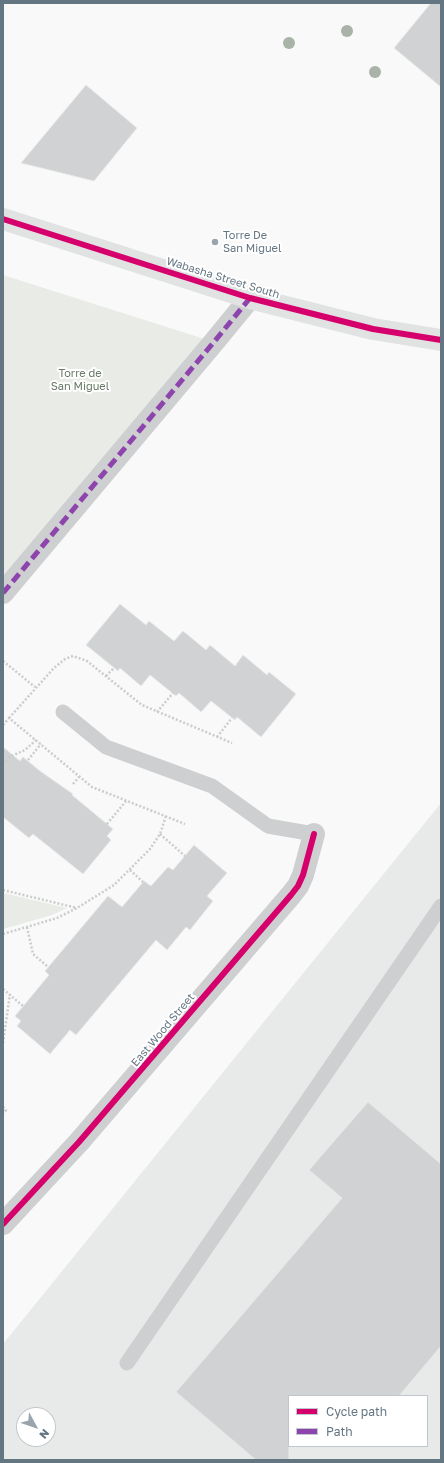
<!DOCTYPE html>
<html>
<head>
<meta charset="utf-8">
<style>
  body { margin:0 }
  #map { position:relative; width:444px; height:1463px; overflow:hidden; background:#f9f9f9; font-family:"Golos Text",sans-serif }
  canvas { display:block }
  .frame { position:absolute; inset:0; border:4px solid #657683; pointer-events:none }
  .legend { position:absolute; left:288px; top:1395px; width:140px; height:52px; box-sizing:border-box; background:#fff; border:1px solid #c1c8cd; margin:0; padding:5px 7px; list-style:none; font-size:12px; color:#657683 }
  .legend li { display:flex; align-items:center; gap:8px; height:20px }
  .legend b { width:20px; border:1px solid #c1c8cd }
  .north { position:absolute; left:16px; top:1407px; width:40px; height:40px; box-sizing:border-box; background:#fff; border:1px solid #c1c8cd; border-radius:50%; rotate:130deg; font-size:11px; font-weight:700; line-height:16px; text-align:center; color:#657683 }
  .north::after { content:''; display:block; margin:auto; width:14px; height:18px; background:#99a4ac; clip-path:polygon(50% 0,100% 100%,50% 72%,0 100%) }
</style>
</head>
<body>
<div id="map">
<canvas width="444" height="1463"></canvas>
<div class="frame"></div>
<ul class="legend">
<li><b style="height:5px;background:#d6006c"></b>Cycle path</li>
<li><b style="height:5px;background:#8e44ad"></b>Path</li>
</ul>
<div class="north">N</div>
</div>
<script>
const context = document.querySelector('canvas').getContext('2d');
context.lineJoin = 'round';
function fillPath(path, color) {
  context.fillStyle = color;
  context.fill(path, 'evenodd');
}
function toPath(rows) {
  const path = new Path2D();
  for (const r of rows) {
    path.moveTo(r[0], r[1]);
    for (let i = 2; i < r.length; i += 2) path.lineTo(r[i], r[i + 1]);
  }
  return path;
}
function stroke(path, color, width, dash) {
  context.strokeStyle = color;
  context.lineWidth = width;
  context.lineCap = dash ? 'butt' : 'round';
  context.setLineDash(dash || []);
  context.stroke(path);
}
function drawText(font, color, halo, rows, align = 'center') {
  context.font = font + ' "Golos Text",sans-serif';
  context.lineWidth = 4;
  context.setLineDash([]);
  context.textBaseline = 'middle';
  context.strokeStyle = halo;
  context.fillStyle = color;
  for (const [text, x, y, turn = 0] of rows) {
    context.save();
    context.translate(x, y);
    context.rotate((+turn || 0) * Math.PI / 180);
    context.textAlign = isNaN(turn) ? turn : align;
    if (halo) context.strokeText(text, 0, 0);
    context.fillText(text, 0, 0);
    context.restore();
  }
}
fillPath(toPath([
  [441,803,441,1460,3,1460,3,1344],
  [289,1396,427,1396,427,1446,289,1446],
  [24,1415,48,1415,48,1439,24,1439]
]), '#e8e9e9');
fillPath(toPath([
  [3,275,214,342,3,593],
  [3,893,67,908,52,915,3,929]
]), '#e8ebe6');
const building = toPath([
  [431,3,441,3,441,87,394,48,431,3],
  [86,85,137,128,94,181,21,163,86,85],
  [120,604,146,625,149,621,174,641,183,631,206,650,210,645,235,666,243,655,267,675,269,672,296,694,261,737,237,717,235,720,211,701,201,712,179,693,176,696,150,675,141,686,120,668,118,671,86,645,120,604],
  [3,747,20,761,23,757,40,771,73,794,72,795,113,829,107,836,111,840,83,874,33,834,29,838,3,817,3,747],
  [194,845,227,873,207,896,213,901,190,930,186,927,167,950,156,940,76,1035,70,1030,50,1054,17,1026,21,1021,15,1016,49,975,45,971,108,896,122,907,144,881,151,886,168,867,173,870,194,845],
  [368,1102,441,1164,441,1346,399,1396,289,1396,289,1460,256,1460,176,1392,342,1198,309,1170,368,1102]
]);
fillPath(building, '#d0d2d3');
stroke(building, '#e8e8e8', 1);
stroke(toPath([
  [3,661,35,687],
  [106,676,114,668],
  [157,712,173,693],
  [9,718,54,668,65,659,73,656,87,661,142,705,232,743],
  [3,725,9,718,92,787,185,824],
  [217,737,232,718],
  [28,760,41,744],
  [3,764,9,757,25,750,36,740],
  [73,784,79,777],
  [107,824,126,801],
  [160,834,185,856],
  [130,870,143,882],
  [3,890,77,908],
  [27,927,33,954,47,966],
  [3,934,57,918,77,908,114,885,150,849,160,834,166,816],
  [3,989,23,1006],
  [3,1043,10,994],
  [3,1107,6,1110,3,1114]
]), '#cbcccd', 2.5, [2, 2]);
stroke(toPath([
  [63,712,106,747,212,786,268,826,314,834],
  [127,1363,441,906]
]), '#cecfd0', 15);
stroke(toPath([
  [3,593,214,342,250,298]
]), '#cecfd0', 22);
stroke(toPath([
  [3,1224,79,1142,291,895,298,886,303,875,314,834]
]), '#cecfd0', 22);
stroke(toPath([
  [3,219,250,298,373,329,441,340]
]), '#e1e2e2', 22);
stroke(toPath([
  [3,593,214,342,250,298]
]), '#8e44ad', 5, [10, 5]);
stroke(toPath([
  [3,219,250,298,373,329,441,340],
  [3,1224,79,1142,291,895,298,886,303,875,314,834]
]), '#d6006c', 6);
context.fillStyle = '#a9b3a7';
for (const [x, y] of [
  [347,31],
  [289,43],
  [375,72]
]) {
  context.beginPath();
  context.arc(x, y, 6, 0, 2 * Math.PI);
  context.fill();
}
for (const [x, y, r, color] of [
  [215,242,4,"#99a4ac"]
]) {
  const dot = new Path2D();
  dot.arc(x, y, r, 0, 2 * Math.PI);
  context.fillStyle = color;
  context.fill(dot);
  stroke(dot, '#fff', 1.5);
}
drawText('11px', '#657683', '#fff', [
  ["Torre De",223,236],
  ["San Miguel",223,249]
], 'left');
drawText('11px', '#657683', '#fff', [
  ["Wabasha Street South",223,278,17],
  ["East Wood Street",163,1030,-50]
]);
drawText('11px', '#687a64', '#fff', [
  ["Torre de",80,374],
  ["San Miguel",80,387]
]);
</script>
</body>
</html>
